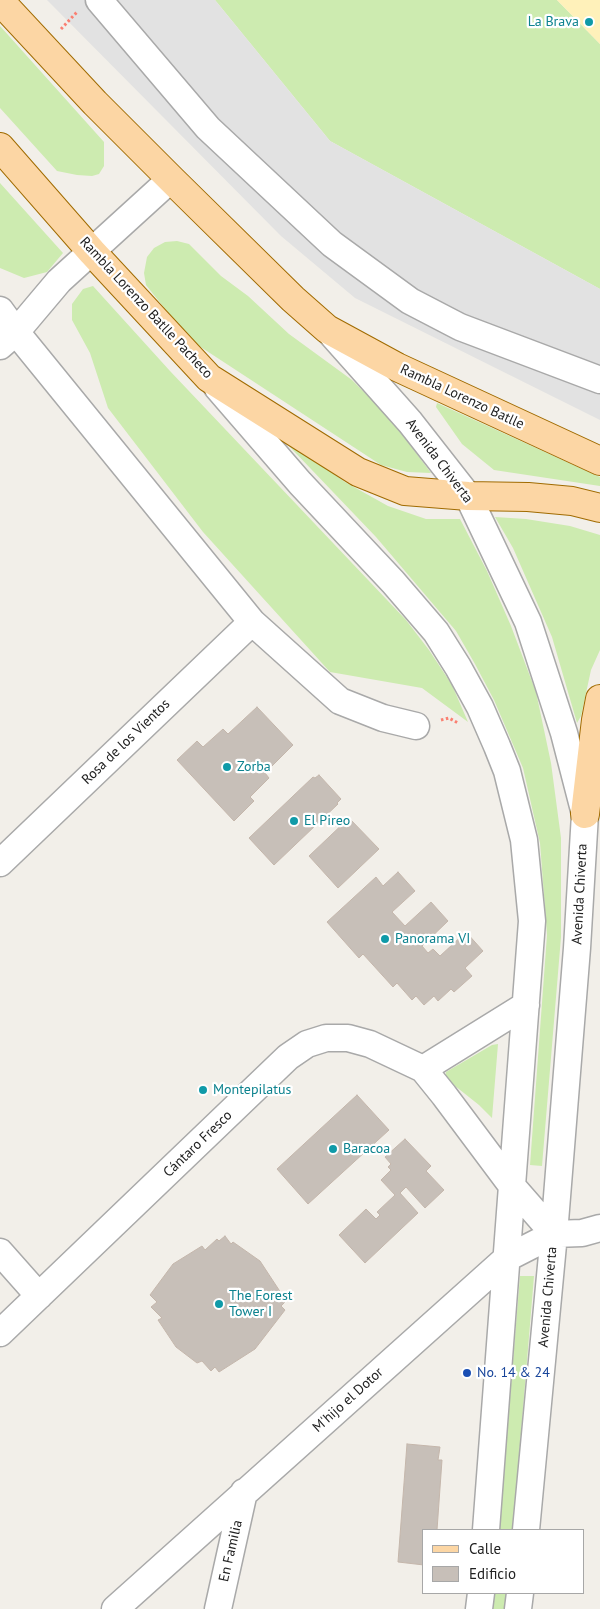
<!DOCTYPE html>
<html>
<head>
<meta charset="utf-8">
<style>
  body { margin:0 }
  #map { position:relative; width:600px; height:1609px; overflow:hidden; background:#f2efe9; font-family:"PT Sans",sans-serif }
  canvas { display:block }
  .legend { position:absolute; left:422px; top:1529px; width:162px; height:65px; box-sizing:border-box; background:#fff; border:1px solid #a7a7a7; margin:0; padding:6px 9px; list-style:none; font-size:15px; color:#222 }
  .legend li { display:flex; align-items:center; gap:10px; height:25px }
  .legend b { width:25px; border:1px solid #a7a7a7 }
</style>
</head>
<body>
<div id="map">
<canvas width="600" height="1609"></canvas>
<ul class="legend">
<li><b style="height:6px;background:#fcd6a4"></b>Calle</li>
<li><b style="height:14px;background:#c7bfb8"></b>Edificio</li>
</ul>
</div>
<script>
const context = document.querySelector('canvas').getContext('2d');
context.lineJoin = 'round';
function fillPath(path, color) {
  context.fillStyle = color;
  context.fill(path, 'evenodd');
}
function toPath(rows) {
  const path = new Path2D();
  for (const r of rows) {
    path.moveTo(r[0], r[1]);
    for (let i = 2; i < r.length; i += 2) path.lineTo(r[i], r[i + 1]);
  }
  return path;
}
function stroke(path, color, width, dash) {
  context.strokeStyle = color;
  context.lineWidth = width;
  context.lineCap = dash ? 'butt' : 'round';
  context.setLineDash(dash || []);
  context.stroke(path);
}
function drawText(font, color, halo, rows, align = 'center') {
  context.font = font + ' "PT Sans",sans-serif';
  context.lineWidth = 4.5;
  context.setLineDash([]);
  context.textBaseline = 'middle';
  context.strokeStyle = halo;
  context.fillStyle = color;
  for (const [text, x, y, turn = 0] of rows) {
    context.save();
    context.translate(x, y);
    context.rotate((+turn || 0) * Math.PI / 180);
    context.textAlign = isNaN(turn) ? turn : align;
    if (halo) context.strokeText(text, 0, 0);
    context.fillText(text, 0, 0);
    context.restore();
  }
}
fillPath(toPath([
  [215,0,557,0,600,44,600,289,330,141],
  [0,26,104,142,104,166,99,174,92,176,77,175,57,171,0,108],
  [0,183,63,253,47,272,24,278,0,268],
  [177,241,189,244,221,276,248,296,289,334,352,380,390,418,431,473,407,472,381,465,190,340,146,285,144,273,147,257,154,248,165,242],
  [93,286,170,371,406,620,429,650,452,685,468,722,422,688,330,672,203,532,108,408,90,353,72,320,72,304,83,289],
  [437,403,600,477,600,486,494,470,462,444,436,407],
  [291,444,345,482,388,506,426,519,460,519,487,571,511,626,536,692,551,763,561,838,561,937,542,1166,530,1165,547,935,540,843,523,768,494,700,475,664,456,631,376,537,289,446],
  [495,517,526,519,570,526,600,535,600,650,591,670,581,716,577,723,552,637,513,548],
  [498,1044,492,1118,479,1105,445,1078,446,1072,492,1045],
  [520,1276,534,1276,513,1530,499,1530],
  [494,1593,508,1593,506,1609,493,1609]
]), '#cdebb0');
fillPath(toPath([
  [557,0,600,0,600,44]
]), '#fff1ba');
fillPath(toPath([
  [47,0,215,0,330,141,600,289,600,420,355,298,281,236]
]), '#e2e2e2');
const building = toPath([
  [257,707,293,745,265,773,269,778,250,797,254,801,234,821,177,760,197,741,203,747,223,729,228,734,257,707],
  [319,775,341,799,337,803,338,804,274,865,249,838,313,777,315,778,319,775],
  [349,818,379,849,338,888,309,856,349,818],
  [398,872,415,891,392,912,405,926,431,902,448,921,422,946,428,953,433,949,440,956,466,932,483,951,465,968,472,976,454,992,451,989,438,1001,434,996,424,1005,416,996,412,1000,397,983,393,987,363,954,359,958,327,922,376,877,383,886,398,872],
  [357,1095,389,1130,308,1204,277,1169,357,1095],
  [405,1139,431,1166,426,1171,444,1190,425,1208,406,1187,400,1193,418,1213,365,1263,339,1235,366,1209,376,1219,380,1215,377,1212,395,1195,381,1180,391,1170,388,1167,391,1164,385,1157,405,1139],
  [225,1236,231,1244,233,1242,260,1261,281,1293,279,1296,285,1302,281,1306,285,1310,255,1349,219,1372,215,1367,211,1371,202,1361,197,1363,176,1347,158,1320,162,1318,151,1307,157,1302,150,1295,173,1264,202,1246,205,1250,217,1239,219,1241,225,1236],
  [407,1444,440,1447,438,1460,442,1460,437,1530,424,1530,424,1565,398,1562,407,1444]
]);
fillPath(building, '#c7bfb8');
stroke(building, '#c4b6ab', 1);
const minor = toPath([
  [99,0,208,128,332,244,410,301,460,327,600,380],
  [0,310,16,332,252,622,340,701,383,718,416,726],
  [329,331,410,422,468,496,528,622,564,733,585,814,577,948,554,1234,526,1530],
  [0,346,16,332,59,281,171,179],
  [217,387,300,483,393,582,436,632,458,667,480,707,497,746,507,771,524,840,532,921,486,1530],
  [0,863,252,622],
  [423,1069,526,1005],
  [0,1252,39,1296],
  [0,1333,288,1057,307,1044,326,1038,348,1038,370,1044,423,1069,444,1095,512,1186,554,1234],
  [115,1609,507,1258,554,1234,582,1233,600,1228],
  [218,1609,244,1492],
  [479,1609,481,1593],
  [518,1609,520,1593]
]);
const major = toPath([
  [0,1,95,103,171,179,293,299,327,329,397,367,600,461],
  [0,147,92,252,209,378,358,472,405,491,468,496,528,497,572,501,600,508],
  [585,814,596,720,600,699]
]);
stroke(minor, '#a9a9a9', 29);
stroke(major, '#a06b00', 30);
stroke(toPath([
  [61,29,77,12],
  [441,720,449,718,458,723]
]), '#fa8072', 3, [2.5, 2.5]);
stroke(minor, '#fff', 26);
stroke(major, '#fcd6a4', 28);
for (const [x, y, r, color] of [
  [589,22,5,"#0f9aa8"],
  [227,767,5,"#0f9aa8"],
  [294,821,5,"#0f9aa8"],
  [385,939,5,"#0f9aa8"],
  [203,1090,5,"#0f9aa8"],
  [333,1149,5,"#0f9aa8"],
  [219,1304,5,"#0f9aa8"],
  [467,1373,5,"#1a4fb4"]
]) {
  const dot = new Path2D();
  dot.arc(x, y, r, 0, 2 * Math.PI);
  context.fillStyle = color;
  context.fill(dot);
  stroke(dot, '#fff', 2);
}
drawText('14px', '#0d838f', '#fff', [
  ["La Brava",579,22,"right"],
  ["Zorba",237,767],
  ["El Pireo",304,821],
  ["Panorama VI",395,939],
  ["Montepilatus",213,1090],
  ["Baracoa",343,1149],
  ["The Forest",229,1296],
  ["Tower I",229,1312]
], 'left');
drawText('14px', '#222', '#fff', [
  ["Rambla Lorenzo Batlle Pacheco",146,308,47],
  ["Rambla Lorenzo Batlle",462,397,25],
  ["Avenida Chiverta",439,461,53],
  ["Rosa de los Vientos",126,742,-44],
  ["Avenida Chiverta",580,894,-87],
  ["Cántaro Fresco",198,1144,-44],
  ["Avenida Chiverta",548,1297,-85],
  ["M'hijo el Dotor",348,1400,-42],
  ["En Familia",231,1551,-77]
]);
drawText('14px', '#164399', '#fff', [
  ["No. 14 & 24",477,1373]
], 'left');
</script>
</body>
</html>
